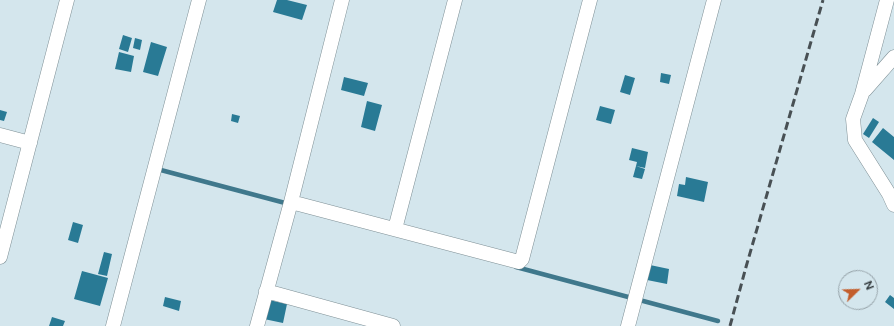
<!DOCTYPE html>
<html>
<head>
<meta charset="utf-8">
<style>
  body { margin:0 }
  #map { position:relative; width:894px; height:326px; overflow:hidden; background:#d4e6ed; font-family:Figtree,sans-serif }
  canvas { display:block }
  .north { position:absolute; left:838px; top:270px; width:40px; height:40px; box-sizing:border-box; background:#d4e6ed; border:1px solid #94a1a7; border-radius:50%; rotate:67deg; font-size:11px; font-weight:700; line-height:16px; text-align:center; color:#333a3d }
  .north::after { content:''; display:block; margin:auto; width:14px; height:18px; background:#c35e2c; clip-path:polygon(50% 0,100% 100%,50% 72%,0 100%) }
</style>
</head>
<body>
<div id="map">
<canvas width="894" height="326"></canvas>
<div class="north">N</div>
</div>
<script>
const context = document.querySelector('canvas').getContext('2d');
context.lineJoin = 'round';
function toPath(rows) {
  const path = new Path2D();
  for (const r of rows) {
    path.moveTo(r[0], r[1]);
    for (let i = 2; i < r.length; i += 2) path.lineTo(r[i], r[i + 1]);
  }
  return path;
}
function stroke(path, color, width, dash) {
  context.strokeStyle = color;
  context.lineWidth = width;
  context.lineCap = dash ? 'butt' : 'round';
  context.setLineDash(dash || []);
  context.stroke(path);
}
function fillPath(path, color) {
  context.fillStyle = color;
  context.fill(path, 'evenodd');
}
stroke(toPath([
  [157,169,289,204],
  [516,267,718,321]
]), '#3f788c', 4.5);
fillPath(toPath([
  [277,0,287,0,307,5,302,20,273,12],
  [123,35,132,38,128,52,119,49],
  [135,38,142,40,140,50,133,48],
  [151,42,167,47,158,76,143,72],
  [119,52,134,56,131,72,115,69],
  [661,73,671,75,669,84,660,82],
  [625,75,635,78,630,95,620,92],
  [344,77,368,83,364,96,341,90],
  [367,101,382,105,375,131,361,127],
  [600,106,615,110,611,124,596,120],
  [0,110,7,112,4,121,0,120],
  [232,114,240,116,238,123,231,121],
  [873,118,879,122,869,138,863,134],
  [883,128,894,137,894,160,872,142],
  [632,148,648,152,645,168,636,166,637,162,629,160],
  [636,166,645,169,642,179,633,177],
  [686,177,708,182,704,202,677,196,679,184,685,185],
  [73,222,83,225,78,243,68,240],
  [104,252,112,254,107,276,98,274],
  [650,265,669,269,667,284,647,280],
  [82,271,108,278,100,306,74,299],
  [890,295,894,298,894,309,885,302],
  [165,297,181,301,179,311,163,306],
  [269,300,287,304,283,323,264,319],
  [52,317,65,321,63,326,49,326]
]), '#297a95');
const street = toPath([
  [887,0,862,94,853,119,855,140,889,194,894,205],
  [865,90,894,57],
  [0,135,30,143],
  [291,202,519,262,522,259,590,0],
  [395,229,455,0],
  [0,257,67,0],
  [266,291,393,326],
  [113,326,199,0],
  [257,326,291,202,342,0],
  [628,326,714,0]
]);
stroke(street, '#7f9096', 15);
stroke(street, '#fff', 14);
stroke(toPath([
  [730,326,746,267,823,0]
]), '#485054', 3, [8, 4]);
</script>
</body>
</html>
